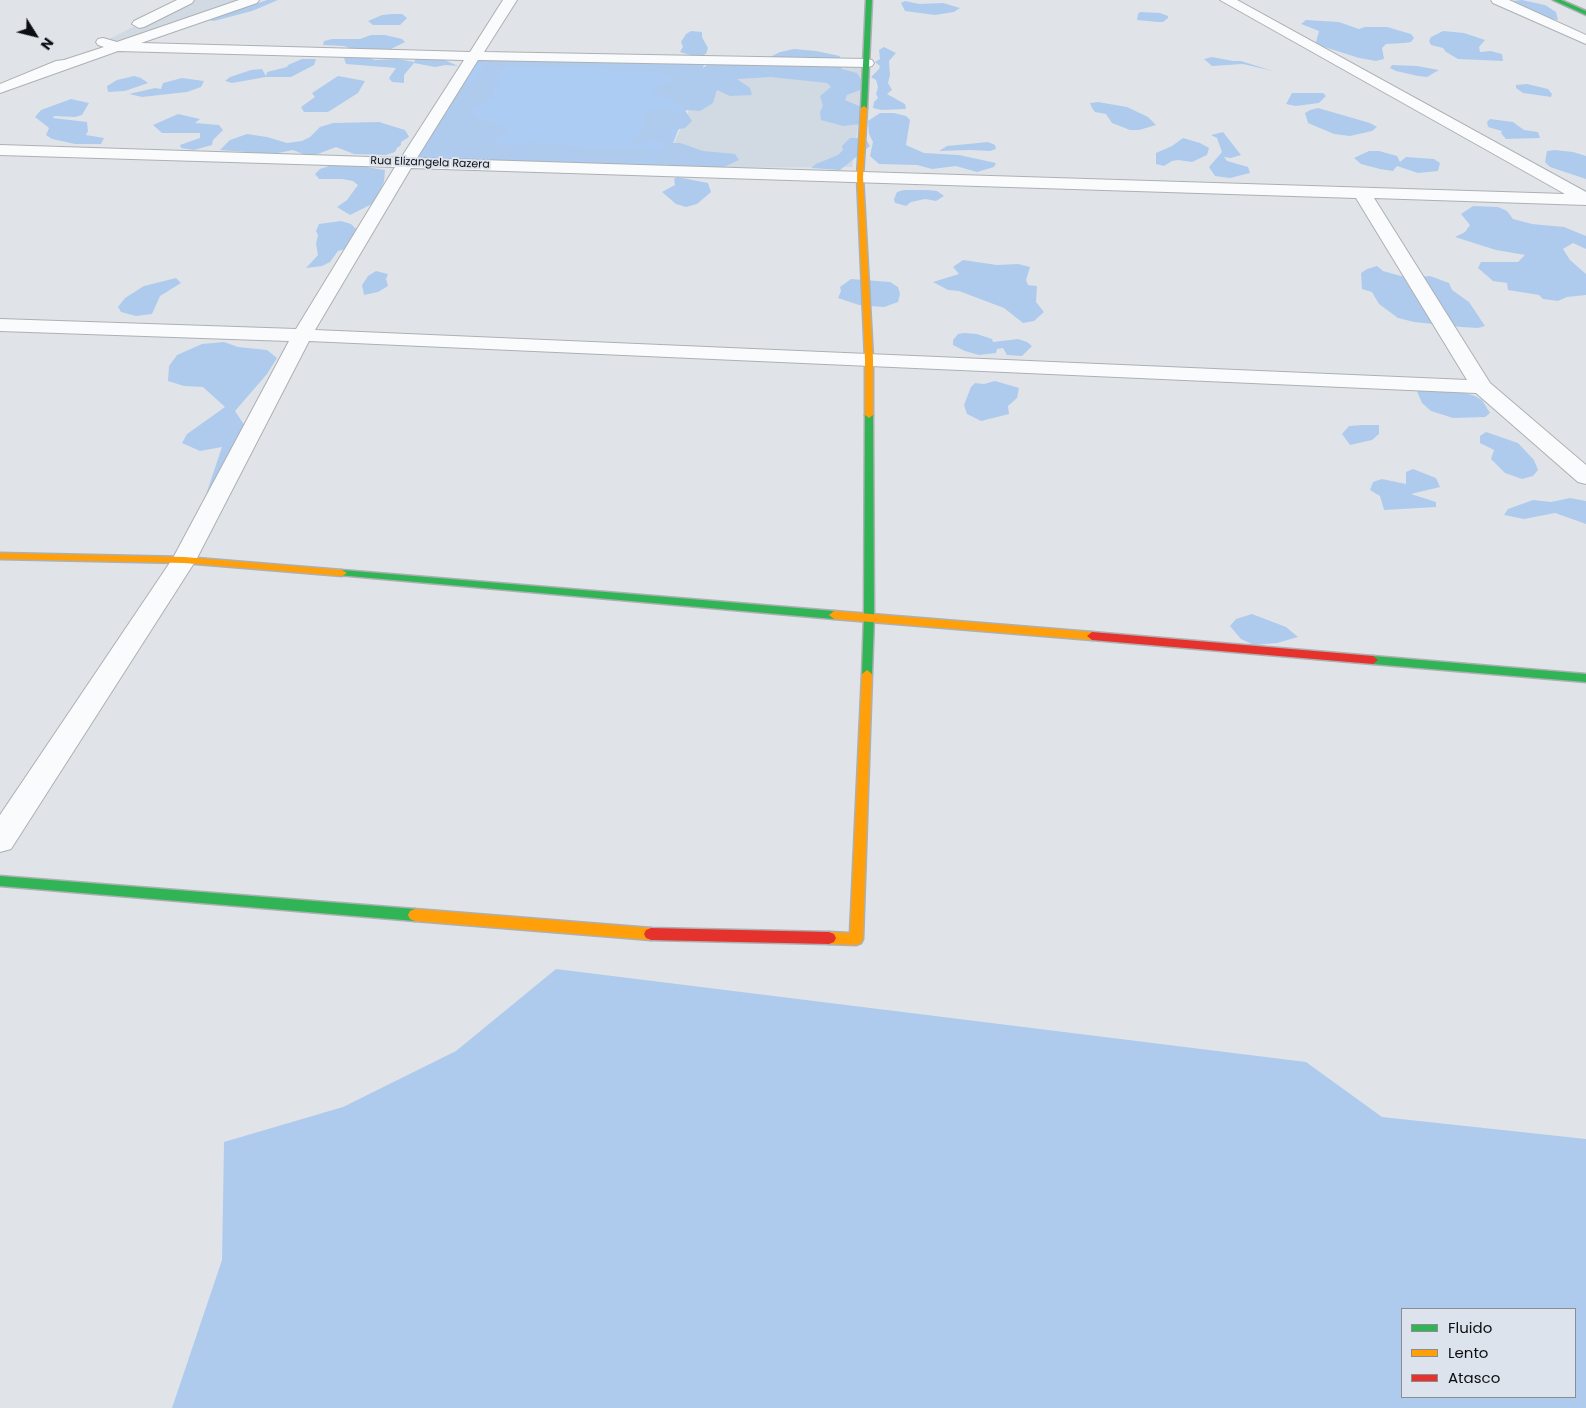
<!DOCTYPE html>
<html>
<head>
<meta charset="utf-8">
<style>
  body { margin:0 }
  #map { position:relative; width:1586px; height:1408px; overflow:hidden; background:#e0e4e8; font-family:Poppins,sans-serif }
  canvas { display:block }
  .legend { position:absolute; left:1401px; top:1308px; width:175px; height:90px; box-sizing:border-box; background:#dde3ec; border:1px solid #898e94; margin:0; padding:6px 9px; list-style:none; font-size:15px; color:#0c0e11 }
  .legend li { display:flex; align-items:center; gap:10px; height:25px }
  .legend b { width:25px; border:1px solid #898e94 }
  .north { position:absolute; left:10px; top:10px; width:50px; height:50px; -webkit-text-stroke:4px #dde3ec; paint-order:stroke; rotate:126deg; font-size:14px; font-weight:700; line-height:20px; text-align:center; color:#0c0e11 }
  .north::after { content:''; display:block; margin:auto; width:18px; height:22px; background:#0c0e11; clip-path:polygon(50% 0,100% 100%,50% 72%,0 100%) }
</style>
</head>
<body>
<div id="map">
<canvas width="1586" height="1408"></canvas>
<ul class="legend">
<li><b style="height:6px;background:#30b455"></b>Fluido</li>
<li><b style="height:6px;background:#ff9f0a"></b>Lento</li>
<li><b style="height:6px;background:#e5322d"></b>Atasco</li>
</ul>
<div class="north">N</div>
</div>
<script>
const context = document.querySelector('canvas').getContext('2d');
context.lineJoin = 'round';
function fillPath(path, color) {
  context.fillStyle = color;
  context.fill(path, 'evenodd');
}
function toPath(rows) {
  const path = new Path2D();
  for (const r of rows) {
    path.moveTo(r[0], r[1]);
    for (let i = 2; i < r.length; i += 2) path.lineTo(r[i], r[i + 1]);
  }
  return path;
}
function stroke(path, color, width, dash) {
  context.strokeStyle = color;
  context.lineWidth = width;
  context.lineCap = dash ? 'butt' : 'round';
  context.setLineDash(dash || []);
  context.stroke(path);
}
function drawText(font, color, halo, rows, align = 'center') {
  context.font = font + ' Poppins,sans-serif';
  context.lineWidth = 4;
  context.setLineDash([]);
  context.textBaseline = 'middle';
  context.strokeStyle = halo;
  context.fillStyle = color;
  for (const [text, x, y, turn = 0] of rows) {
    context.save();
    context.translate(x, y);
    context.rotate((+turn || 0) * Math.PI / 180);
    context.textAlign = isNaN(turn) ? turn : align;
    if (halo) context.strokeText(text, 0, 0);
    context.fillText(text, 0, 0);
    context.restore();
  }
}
fillPath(toPath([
  [187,0,245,0,117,47,103,42],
  [710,63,867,66,852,167,663,168]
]), '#d1d9e3');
fillPath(toPath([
  [474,56,706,60,662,171,406,162]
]), '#adccf4');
fillPath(toPath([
  [267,0,278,0,252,11,214,21,208,20],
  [1522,0,1545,5,1556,12,1558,20,1549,19,1507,4,1511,1],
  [905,1,919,4,943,3,960,8,954,12,935,15,905,11,901,3],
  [1140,12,1160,13,1168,16,1168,18,1163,22,1158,22,1137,20,1138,14],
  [393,14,402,14,407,18,400,25,373,25,368,21,382,15],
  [1306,20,1339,22,1359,29,1365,27,1387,27,1411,34,1414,38,1411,42,1404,43,1386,44,1382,48,1384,59,1376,61,1359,58,1318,45,1316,42,1319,31,1301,24],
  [691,31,702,32,702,37,708,48,706,54,697,57,680,52,683,47,681,42,686,34],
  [1443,31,1464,33,1485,40,1479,47,1480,52,1491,51,1502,54,1503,61,1458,59,1446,52,1443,48,1431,45,1429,41,1431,37],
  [371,35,385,35,402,39,405,42,387,51,359,51,344,46,323,45,324,41,332,39,360,39],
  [884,47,896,53,889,61,890,75,888,83,892,90,887,94,905,104,906,109,881,110,873,108,874,102,878,98,876,94,878,87,876,80,871,77,879,69,880,66,875,62,880,59,879,50],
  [794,49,816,51,840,56,839,59,842,69,857,73,863,83,860,90,847,95,845,100,864,108,861,124,843,126,821,120,820,112,823,106,820,96,831,87,827,83,771,77,737,79,750,88,752,95,730,96,717,90,713,103,700,111,686,110,670,99,650,92,650,90,659,85,677,79,659,73,591,69,515,69,505,67,498,71,500,75,497,79,500,85,494,86,493,97,487,102,473,109,475,116,502,125,508,133,490,142,511,144,531,142,588,147,637,147,651,148,651,155,653,152,669,143,650,141,640,144,629,143,640,134,643,129,643,120,641,117,652,109,665,109,686,112,692,121,685,128,668,131,672,136,673,143,680,143,703,151,735,154,739,160,724,167,711,170,653,163,651,157,644,162,611,163,576,160,536,161,520,158,503,161,487,158,424,153,430,137,439,137,437,133,437,122,455,111,449,107,459,88,478,79,475,75,482,69,481,66,491,60,580,61,601,65,616,64,635,66,648,63,661,66,695,65,703,68,710,63,746,62,758,66,765,65,772,56,780,52],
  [367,57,375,60,398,59,414,62,416,58,440,58,458,66,446,65,435,67,414,63,404,75,404,83,392,82,389,78,396,68,346,64,344,58],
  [1212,57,1233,61,1241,61,1273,71,1243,64,1212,66,1204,59],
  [302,59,316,59,314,65,291,77,266,77,232,83,225,81,230,77,251,70,262,69,266,76,267,72,287,67,288,65],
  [1392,65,1417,66,1439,70,1427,77,1418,76,1396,71,1390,68],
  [134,76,141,78,148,83,125,91,108,92,107,86,117,80],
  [338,76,365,81,358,93,328,112,304,112,301,107,315,97,312,93],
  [182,78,204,81,201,87,187,92,142,97,129,94,155,88,161,89,163,83],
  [1527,84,1548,89,1552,94,1551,97,1523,93,1516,88,1516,85],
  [1292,93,1323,93,1326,96,1319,103,1296,106,1286,104],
  [71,99,89,103,82,115,75,117,54,116,53,118,87,122,88,131,86,135,104,138,101,144,75,144,52,139,46,135,49,128,35,117,41,110],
  [1098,102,1127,107,1148,117,1156,125,1139,130,1130,130,1112,123,1106,114,1095,112,1092,108,1090,103],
  [1318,108,1370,123,1377,127,1372,131,1350,136,1334,134,1308,123,1305,113,1310,110],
  [880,113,894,113,906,116,910,120,906,145,924,153,959,155,996,163,994,167,977,172,956,166,932,169,917,165,879,164,870,156,873,142,869,134,868,121],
  [178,114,200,119,195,123,219,125,223,130,213,140,212,145,194,150,181,148,180,145,200,138,200,133,162,133,153,125],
  [1490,119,1513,122,1524,130,1538,132,1540,138,1506,139,1501,133,1502,131,1488,127,1487,122],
  [379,122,405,130,408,135,409,137,401,142,401,145,397,148,395,152,386,155,354,154,336,147,318,154,308,156,293,150,273,154,220,150,230,140,247,134,267,137,287,143,302,141,310,137,320,127,333,123],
  [1223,132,1241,155,1231,158,1224,157,1227,161,1248,167,1250,173,1230,178,1215,176,1209,167,1222,152,1217,138,1211,135],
  [850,138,860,138,867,141,870,146,840,170,811,168,816,164,838,155,843,150,842,146],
  [1183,138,1200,143,1209,148,1207,155,1192,162,1178,160,1172,161,1164,166,1156,164,1156,153,1172,146],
  [988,142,995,145,996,149,990,151,970,150,939,151,947,146],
  [1555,150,1573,152,1586,156,1586,179,1550,167,1545,162,1547,151],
  [1369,151,1379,151,1397,156,1400,162,1406,157,1434,159,1440,163,1438,171,1418,173,1397,166,1393,171,1380,169,1361,164,1354,158],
  [342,163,385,170,384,182,374,203,350,215,337,207,347,200,358,185,353,181,342,179,319,179,315,174,320,169,332,165],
  [677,177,708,183,711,192,697,204,686,207,676,204,662,192,675,185,674,179],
  [904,190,928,190,937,191,944,196,936,201,925,199,911,202,906,206,895,203,894,199,897,192],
  [1473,206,1498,207,1507,211,1513,219,1532,224,1564,227,1586,236,1586,249,1573,243,1563,249,1570,260,1586,274,1586,295,1567,297,1558,301,1543,299,1539,295,1508,290,1507,283,1493,281,1478,268,1481,262,1518,262,1525,255,1496,250,1455,237,1465,232,1470,225,1461,214],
  [341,221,351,224,359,232,345,249,338,251,330,262,322,266,306,268,318,255,316,244,318,235,316,231,319,224],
  [963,260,997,265,1018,264,1030,267,1026,280,1028,285,1037,286,1036,302,1044,312,1034,321,1023,323,1004,308,959,291,948,290,933,282,959,274,953,267],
  [1377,266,1383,271,1408,278,1430,276,1449,283,1452,290,1469,302,1485,326,1478,328,1461,327,1414,322,1398,318,1379,304,1372,292,1362,289,1361,273,1367,269],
  [376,271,388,274,386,279,388,286,378,292,364,295,362,285,368,276],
  [176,278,181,283,160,296,152,314,136,316,121,312,118,307,125,298,144,286],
  [851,279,890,282,898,287,900,294,898,302,884,307,870,306,859,305,838,298,841,291,840,287],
  [964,333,977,334,992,339,993,342,1018,339,1027,342,1032,346,1022,356,1007,355,1003,348,997,349,996,353,979,355,965,351,953,345,953,340,958,334],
  [224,342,238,347,267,350,277,358,267,374,235,411,247,429,184,560,222,447,200,451,182,443,187,434,225,407,203,387,184,386,168,381,169,366,177,355,202,344],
  [995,381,1019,388,1017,398,1008,406,1009,414,981,421,967,414,964,405,971,387,975,383,984,384],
  [1416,389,1462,392,1475,396,1482,400,1490,413,1485,417,1453,418,1431,411,1422,403],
  [1363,425,1379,425,1379,434,1372,440,1350,445,1342,434,1349,426],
  [1486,432,1518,443,1534,460,1538,470,1533,476,1522,479,1505,473,1491,459,1494,450,1480,443,1480,436],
  [1413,469,1436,478,1440,487,1411,494,1436,502,1436,507,1384,510,1380,496,1370,490,1373,482,1382,479,1406,484,1406,472],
  [1570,498,1586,501,1586,524,1555,513,1524,519,1504,515,1508,509,1533,500,1551,502],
  [1252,614,1286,627,1298,637,1277,643,1254,645,1241,639,1230,626,1236,619],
  [556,969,1306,1062,1382,1117,1586,1139,1586,1408,172,1408,222,1260,224,1142,343,1107,456,1051],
  [1402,1309,1575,1309,1575,1397,1402,1397]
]), '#aecbee');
const street = toPath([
  [177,0,194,0,192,3,144,27,139,28,132,24,134,21,177,0],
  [239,0,259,0,257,3,141,43,470,52,503,0,517,0,484,52,867,59,872,60,874,63,872,66,867,67,478,60,417,158,1565,194,1220,0,1237,0,1586,192,1586,205,1374,198,1490,383,1586,465,1586,484,1578,482,1476,393,309,341,196,560,11,849,0,852,0,815,173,558,289,341,0,331,0,319,296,329,395,167,0,155,0,145,401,158,464,60,118,51,0,93,0,84,56,61,64,60,104,47,98,45,96,42,98,39,103,38,117,42,239,0],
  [411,168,1356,198,1467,380,315,330,411,168],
  [1491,0,1509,0,1586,35,1586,44,1493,3,1491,0]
]);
const fast = toPath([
  [866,0,872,0,867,108,864,110,861,108,866,0],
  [1553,0,1561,0,1586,11,1586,15,1553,0],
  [869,412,873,415,874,617,872,674,867,678,862,674,864,617,865,415,869,412],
  [342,570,834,611,839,615,834,619,338,575,337,573,338,571,342,570],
  [1373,656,1586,674,1586,682,1373,664,1368,660,1373,656],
  [0,876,415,909,420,911,422,915,420,919,415,921,0,886,0,876]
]);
const slow = toPath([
  [864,106,867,108,863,177,873,359,873,415,869,418,865,415,865,359,857,177,861,108,864,106],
  [0,553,184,557,342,570,347,573,342,576,184,563,0,559,0,553],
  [834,611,1092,632,1097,636,1092,640,834,619,829,615,834,611],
  [867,670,872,674,863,939,861,943,856,945,829,944,824,942,822,938,824,934,829,932,850,933,862,674,867,670],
  [415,909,651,928,656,930,658,934,656,938,651,940,415,921,410,919,408,915,410,911,415,909]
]);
const jam = toPath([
  [1092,632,1373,656,1378,660,1373,664,1092,640,1087,636,1092,632],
  [651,928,829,932,834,934,836,938,834,942,829,944,651,940,646,938,644,934,646,930,651,928]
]);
stroke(street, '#adb0b3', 2);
stroke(fast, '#adb0b3', 3);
stroke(slow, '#adb0b3', 3);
stroke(jam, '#adb0b3', 3);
fillPath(street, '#fafbfc');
fillPath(fast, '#30b455');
fillPath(slow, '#ff9f0a');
fillPath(jam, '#e5322d');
drawText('11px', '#0c0e11', '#dde3ec', [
  ["Rua Elizangela Razera",430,163,2]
]);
</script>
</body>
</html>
